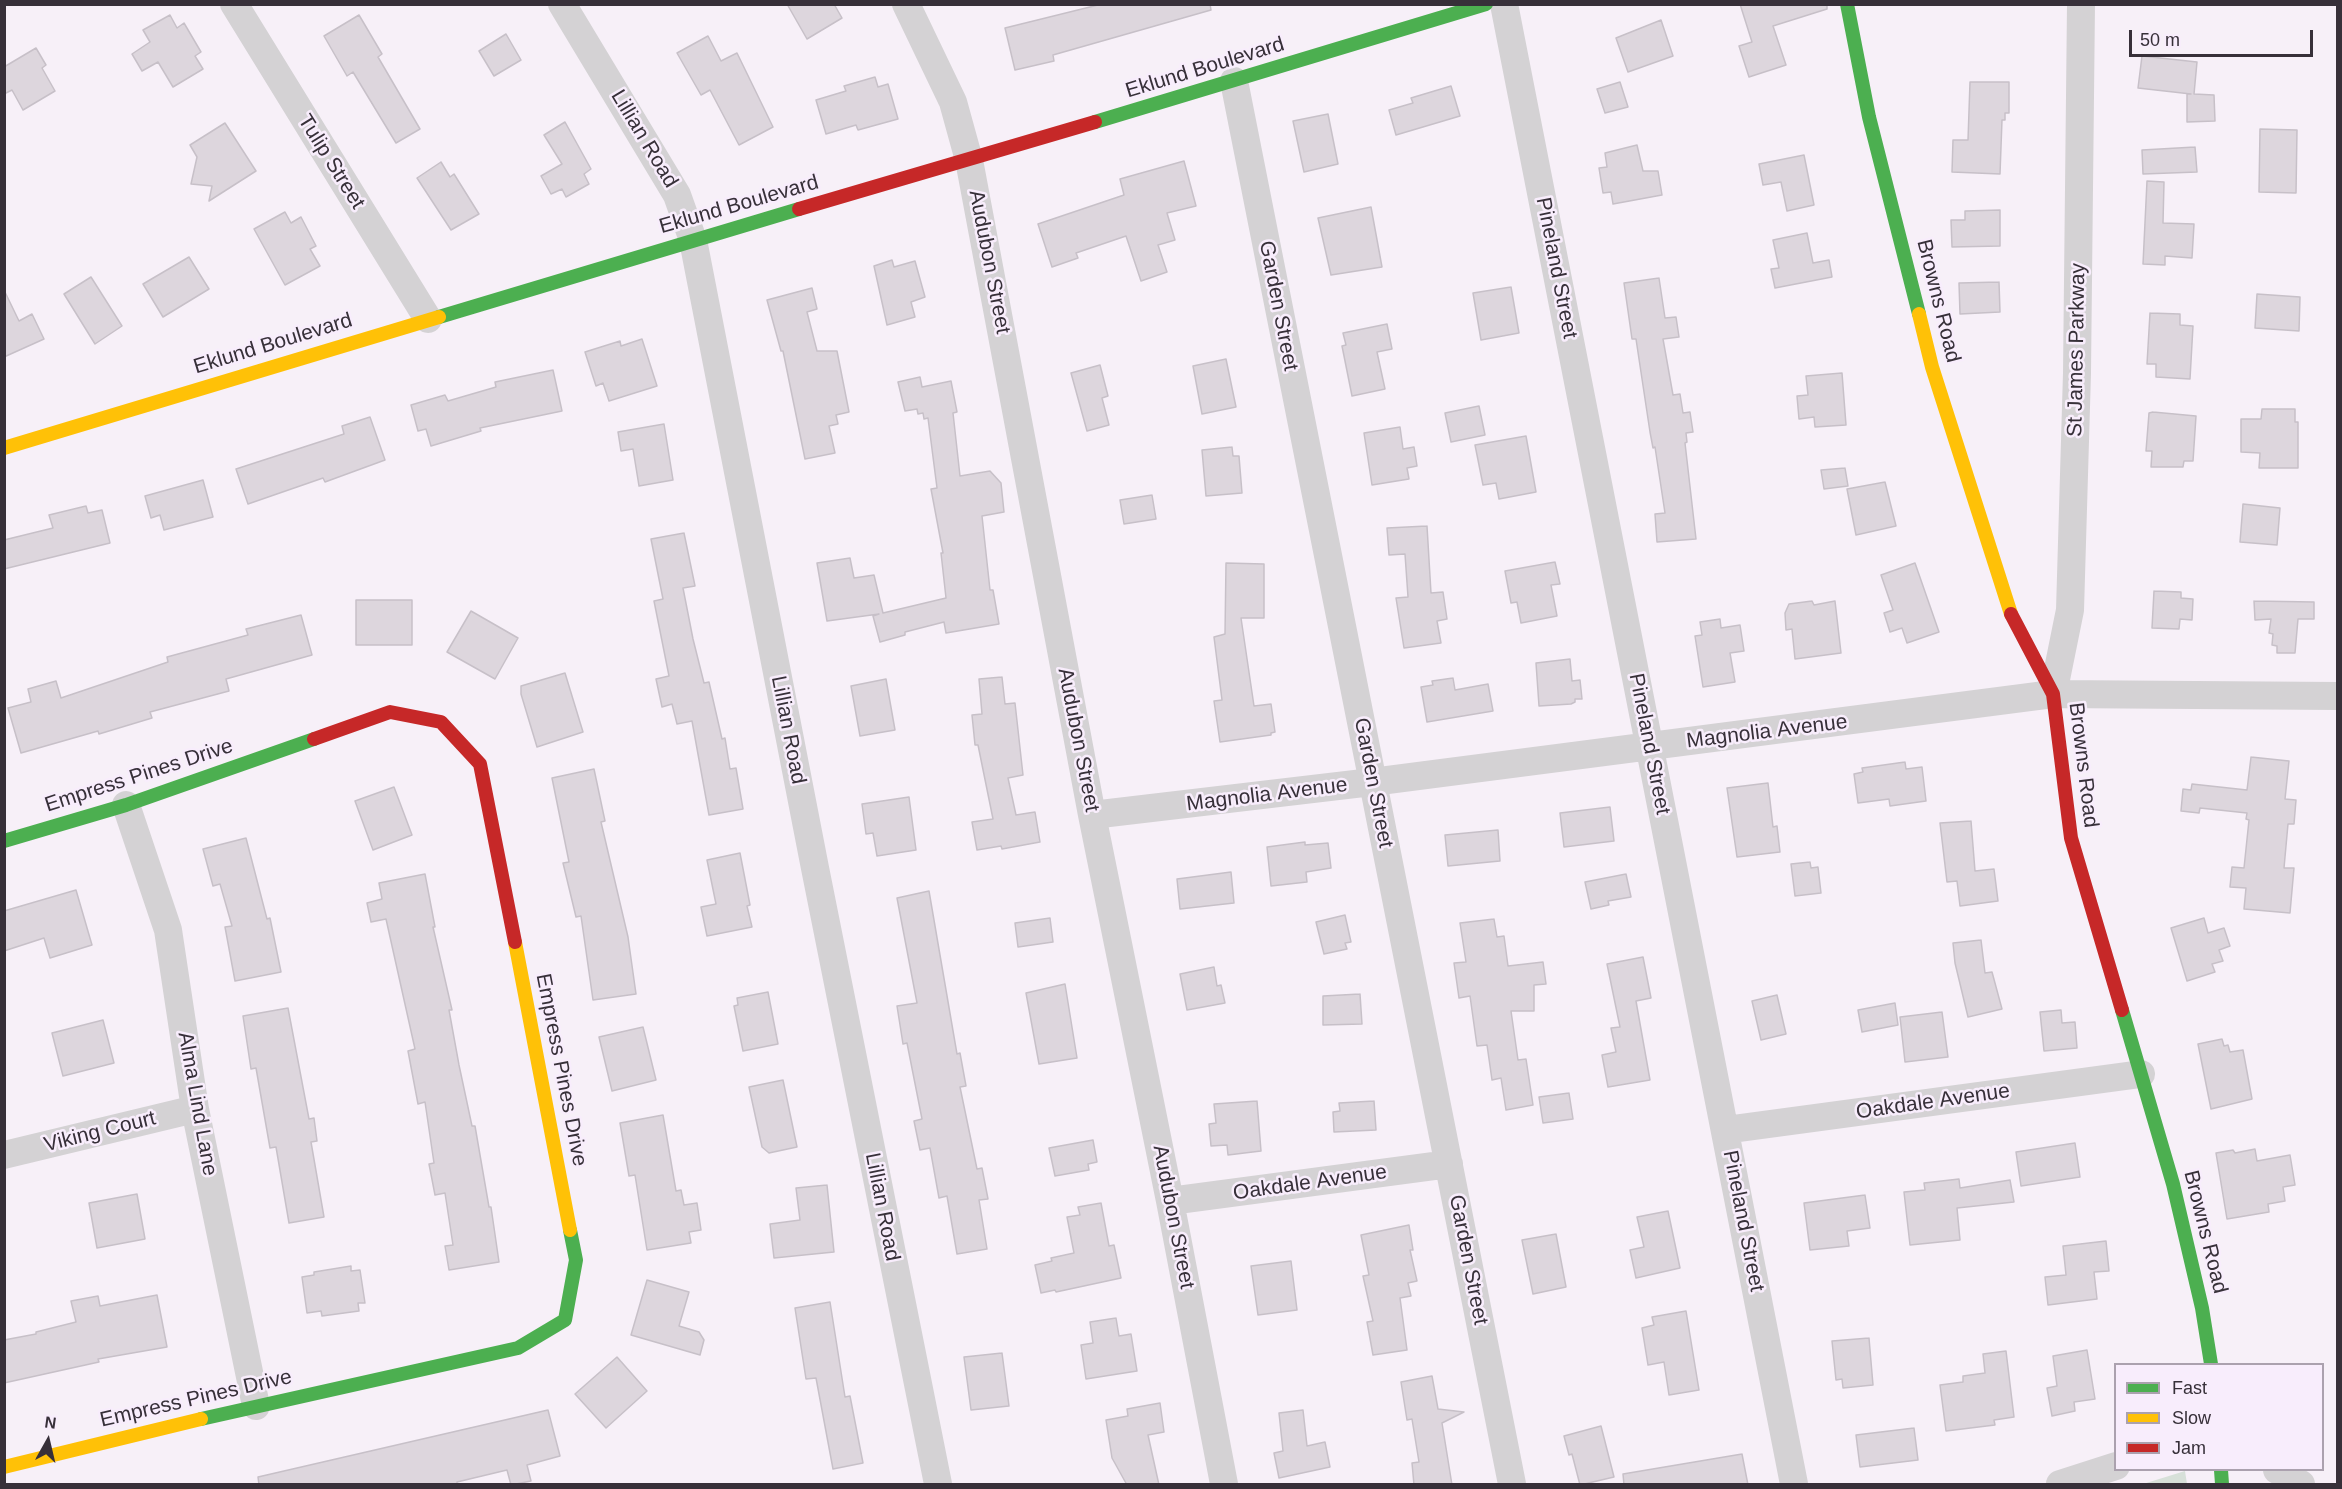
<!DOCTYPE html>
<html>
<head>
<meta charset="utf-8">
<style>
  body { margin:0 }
  #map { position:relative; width:2342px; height:1489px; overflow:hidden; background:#f7f0f8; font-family:Helvetica,sans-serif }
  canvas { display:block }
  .frame { position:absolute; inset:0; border:6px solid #373039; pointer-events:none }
  .legend { position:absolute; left:2114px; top:1363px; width:210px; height:108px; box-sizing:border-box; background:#f8edfc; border:2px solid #aba1ae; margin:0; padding:8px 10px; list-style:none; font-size:18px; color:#373039 }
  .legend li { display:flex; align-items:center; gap:12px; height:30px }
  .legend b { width:30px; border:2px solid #aba1ae }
  .north { position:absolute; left:18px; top:1411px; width:60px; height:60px; -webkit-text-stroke:4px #f8edfc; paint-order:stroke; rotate:8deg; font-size:16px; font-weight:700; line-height:24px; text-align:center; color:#373039 }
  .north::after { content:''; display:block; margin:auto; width:21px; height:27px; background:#373039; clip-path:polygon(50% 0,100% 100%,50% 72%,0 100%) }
  .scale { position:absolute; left:2129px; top:30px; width:184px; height:27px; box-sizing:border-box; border:3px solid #373039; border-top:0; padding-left:8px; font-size:18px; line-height:21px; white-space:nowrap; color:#373039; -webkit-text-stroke:4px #f8edfc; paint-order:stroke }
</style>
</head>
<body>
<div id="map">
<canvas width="2342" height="1489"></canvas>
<div class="frame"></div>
<ul class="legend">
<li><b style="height:8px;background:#4caf50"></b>Fast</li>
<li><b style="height:8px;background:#ffc107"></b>Slow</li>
<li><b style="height:8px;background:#c62828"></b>Jam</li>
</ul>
<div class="north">N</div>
<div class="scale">50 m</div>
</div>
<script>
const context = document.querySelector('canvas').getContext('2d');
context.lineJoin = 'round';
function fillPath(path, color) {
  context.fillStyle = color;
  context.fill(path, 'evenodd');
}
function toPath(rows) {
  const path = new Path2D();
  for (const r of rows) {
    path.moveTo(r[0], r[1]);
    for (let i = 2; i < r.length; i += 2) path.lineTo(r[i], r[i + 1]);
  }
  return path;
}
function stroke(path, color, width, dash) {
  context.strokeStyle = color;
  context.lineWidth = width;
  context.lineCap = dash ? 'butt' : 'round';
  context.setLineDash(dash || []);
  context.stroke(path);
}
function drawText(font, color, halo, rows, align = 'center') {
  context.font = font + ' Helvetica,sans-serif';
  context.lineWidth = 5;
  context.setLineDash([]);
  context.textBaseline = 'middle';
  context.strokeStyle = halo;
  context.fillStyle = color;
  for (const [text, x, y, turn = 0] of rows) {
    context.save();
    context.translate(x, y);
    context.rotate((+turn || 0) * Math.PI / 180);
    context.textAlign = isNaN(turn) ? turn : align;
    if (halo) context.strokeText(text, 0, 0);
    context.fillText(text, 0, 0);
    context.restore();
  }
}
fillPath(toPath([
  [2185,1471,2187,1484,2143,1484]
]), '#d7e0d9');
const building = toPath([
  [787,4,834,4,842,18,807,39,787,4],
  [1102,4,1210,4,1211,10,1053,55,1054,61,1015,70,1005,28,1102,4],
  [1740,4,1827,4,1827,9,1773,26,1786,65,1749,77,1739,46,1752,42,1740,4],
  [170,15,177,28,184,23,201,52,195,56,203,69,173,87,158,62,142,71,132,54,150,42,143,30,170,15],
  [359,15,382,54,378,57,420,129,396,143,353,72,347,76,324,36,359,15],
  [1661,20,1673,56,1628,72,1616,38,1661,20],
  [506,34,521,60,494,76,479,51,506,34],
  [708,36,721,61,737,53,773,127,739,145,710,90,701,95,677,53,708,36],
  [36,48,46,65,42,68,55,91,23,110,12,90,4,94,4,67,36,48],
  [2142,56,2197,62,2194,94,2214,95,2215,121,2187,122,2187,94,2191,94,2138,88,2142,56],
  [875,77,878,87,888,84,898,119,858,130,856,125,826,134,816,100,846,91,844,86,875,77],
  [1620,82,1628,107,1605,113,1597,89,1620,82],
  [1970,82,2009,82,2009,113,2005,113,2005,120,2002,120,2000,174,1952,172,1953,140,1968,140,1970,82],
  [1451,86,1460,116,1396,135,1389,110,1413,103,1411,98,1451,86],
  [1328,114,1338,164,1304,172,1293,121,1328,114],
  [565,122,591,169,584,174,589,184,566,197,562,189,551,194,541,176,562,164,544,135,565,122],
  [225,123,256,171,209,201,212,186,191,184,197,157,190,145,225,123],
  [2260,129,2297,130,2296,193,2259,192,2260,129],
  [1637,145,1643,171,1658,171,1662,195,1613,204,1611,192,1603,193,1599,168,1607,167,1605,153,1637,145],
  [2195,147,2197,172,2143,174,2142,150,2195,147],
  [1804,155,1814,205,1787,211,1781,182,1763,185,1759,164,1804,155],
  [1184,161,1196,206,1167,213,1175,240,1158,245,1167,272,1141,281,1126,236,1076,253,1078,258,1052,267,1038,224,1124,195,1120,179,1184,161],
  [441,162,450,177,454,174,479,214,451,230,417,178,441,162],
  [2147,181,2164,182,2163,223,2194,224,2192,258,2165,256,2165,265,2143,264,2147,181],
  [1371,207,1382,267,1331,275,1318,218,1371,207],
  [2000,210,2000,246,1952,247,1951,220,1965,220,1965,211,2000,210],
  [285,212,291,223,301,217,316,246,310,249,320,266,285,285,254,229,285,212],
  [1807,233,1813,263,1829,260,1832,277,1775,288,1771,269,1779,268,1773,240,1807,233],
  [189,257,209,289,163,317,143,284,189,257],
  [892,260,894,267,915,261,925,297,911,302,915,317,887,325,874,266,892,260],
  [91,277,122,326,95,344,64,294,91,277],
  [1659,278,1665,318,1676,317,1679,337,1663,339,1673,395,1680,394,1683,413,1690,412,1693,432,1686,433,1687,442,1685,443,1696,539,1657,542,1655,514,1665,513,1655,447,1653,448,1650,432,1636,339,1632,339,1624,283,1659,278],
  [1999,282,2000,312,1960,314,1959,283,1999,282],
  [1511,287,1519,333,1481,340,1473,293,1511,287],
  [812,288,817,309,807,312,817,351,837,351,849,412,836,415,838,424,829,426,835,453,805,459,783,351,781,351,767,300,812,288],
  [4,290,19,321,32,314,44,339,4,357,4,290],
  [2257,294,2300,297,2299,331,2255,328,2257,294],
  [2150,313,2180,314,2180,325,2193,326,2190,379,2156,377,2156,364,2147,364,2150,313],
  [1387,324,1392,349,1377,352,1385,389,1352,396,1342,346,1346,345,1343,333,1387,324],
  [642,339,657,386,609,401,603,383,596,386,585,352,620,341,621,346,642,339],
  [1226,359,1236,407,1202,414,1193,366,1226,359],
  [1100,365,1108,396,1102,398,1109,425,1087,431,1071,373,1100,365],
  [553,370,562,411,480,428,481,431,431,446,426,429,418,431,411,405,445,395,448,401,496,387,495,382,553,370],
  [1842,373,1846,425,1815,427,1814,417,1799,419,1797,396,1808,395,1806,376,1842,373],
  [920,377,922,387,951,381,957,412,953,413,960,476,990,471,1001,483,1004,512,982,516,990,590,993,590,999,624,946,633,944,622,905,632,905,635,880,642,873,616,879,614,827,621,817,563,850,558,854,578,874,575,883,613,946,598,941,553,943,553,931,489,937,488,928,418,924,419,923,413,918,414,917,409,905,411,898,382,920,377],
  [1479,406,1485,435,1451,442,1445,413,1479,406],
  [2262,409,2295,409,2295,422,2298,422,2298,468,2259,468,2260,453,2241,452,2241,419,2261,419,2262,409],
  [2153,412,2196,416,2193,461,2184,461,2183,467,2151,467,2152,451,2146,451,2149,413,2153,412],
  [370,417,385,460,325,482,323,478,248,504,236,469,344,434,342,426,370,417],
  [664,424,673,480,639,486,633,449,621,451,618,432,664,424],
  [1400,427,1403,449,1414,447,1417,466,1407,468,1409,479,1372,485,1364,433,1400,427],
  [1526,436,1536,492,1499,499,1496,483,1483,485,1475,445,1526,436],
  [1232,447,1233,456,1239,456,1242,493,1206,496,1202,450,1232,447],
  [1845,468,1848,486,1824,489,1821,470,1845,468],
  [203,480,213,517,164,530,160,515,151,518,145,496,203,480],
  [1885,482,1896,526,1856,535,1847,489,1885,482],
  [1152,495,1156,519,1124,524,1120,500,1152,495],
  [2243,504,2280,508,2277,545,2240,542,2243,504],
  [86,506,88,513,102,510,110,543,4,569,4,540,53,528,49,515,86,506],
  [1427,526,1431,593,1443,592,1447,619,1437,621,1441,643,1404,648,1396,598,1408,597,1405,554,1389,555,1387,528,1427,526],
  [684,533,695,586,683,588,693,639,704,683,709,682,722,739,725,738,730,769,736,768,743,809,709,815,692,721,677,724,672,704,662,707,656,679,669,676,654,601,663,599,651,539,684,533],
  [1555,562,1560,584,1551,585,1557,616,1521,623,1517,602,1511,603,1505,571,1555,562],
  [1226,563,1264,564,1264,618,1241,618,1254,706,1271,704,1275,732,1271,733,1271,735,1220,742,1214,701,1222,700,1214,637,1225,634,1226,563],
  [1915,563,1939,632,1907,643,1902,628,1890,632,1884,613,1893,610,1881,575,1915,563],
  [2154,591,2181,592,2181,598,2193,599,2192,620,2180,619,2179,629,2152,628,2154,591],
  [356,600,412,600,412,645,356,645,356,600],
  [1812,601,1814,605,1835,601,1841,653,1795,659,1792,629,1786,630,1785,613,1789,604,1812,601],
  [2254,601,2314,602,2314,619,2298,619,2295,653,2277,653,2277,646,2272,645,2273,634,2269,633,2271,619,2255,620,2254,601],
  [471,611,518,638,495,679,447,652,471,611],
  [301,615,312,655,226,679,229,691,150,712,152,718,99,734,98,731,21,753,8,708,31,702,28,689,56,681,61,698,168,662,167,657,248,635,246,629,301,615],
  [1720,619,1721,628,1740,625,1744,651,1730,653,1735,682,1703,687,1695,636,1702,635,1700,622,1720,619],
  [1570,659,1572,681,1580,680,1582,699,1575,699,1575,702,1571,704,1539,706,1536,663,1570,659],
  [565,673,583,732,537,747,521,694,521,686,565,673],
  [1002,677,1005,704,1015,703,1023,775,1008,778,1016,815,1035,812,1040,842,1002,849,1001,846,977,850,972,822,993,819,978,745,975,745,972,715,982,714,979,679,1002,677],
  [1453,678,1455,690,1488,684,1493,711,1427,722,1421,687,1433,685,1432,681,1453,678],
  [886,679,895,730,860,736,851,686,886,679],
  [2251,757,2289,761,2285,799,2296,800,2294,824,2288,824,2284,868,2294,868,2290,913,2244,909,2246,888,2230,887,2232,867,2244,868,2249,820,2246,819,2247,813,2200,808,2199,813,2181,811,2183,789,2191,790,2192,784,2247,790,2251,757],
  [1905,762,1906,769,1922,767,1926,801,1890,806,1889,799,1858,803,1854,774,1863,772,1862,768,1905,762],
  [594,769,605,821,601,822,628,937,636,994,593,1000,581,916,576,917,563,863,569,862,552,778,594,769],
  [1768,783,1773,827,1777,826,1780,852,1737,857,1727,788,1768,783],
  [394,787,412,835,373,850,355,801,394,787],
  [909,797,916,850,877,856,873,833,866,834,862,804,909,797],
  [1610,807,1614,841,1564,847,1560,813,1610,807],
  [1971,821,1975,871,1994,869,1998,901,1960,906,1957,881,1947,882,1940,823,1971,821],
  [1498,830,1500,861,1448,866,1445,835,1498,830],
  [246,838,267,919,270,918,281,972,235,981,225,927,232,926,220,884,213,886,203,849,246,838],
  [1305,842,1305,845,1328,843,1331,868,1306,872,1307,882,1271,886,1267,847,1305,842],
  [740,853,750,905,747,906,752,927,707,936,701,907,716,904,707,860,740,853],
  [1810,862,1811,868,1818,867,1821,893,1795,896,1791,864,1810,862],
  [1231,872,1234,903,1180,909,1177,879,1231,872],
  [425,874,435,927,433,927,452,1010,449,1010,459,1065,472,1126,475,1126,489,1207,491,1207,499,1262,449,1270,445,1246,453,1245,445,1193,435,1195,429,1164,434,1163,425,1102,418,1104,408,1051,415,1049,386,919,371,922,367,903,382,899,379,883,425,874],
  [1626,874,1631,897,1608,901,1609,905,1591,909,1585,882,1626,874],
  [76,890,92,945,50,958,44,938,4,951,4,911,76,890],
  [929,891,957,1054,960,1053,966,1086,960,1087,977,1169,982,1168,988,1199,979,1200,987,1249,957,1254,947,1196,939,1198,930,1148,920,1150,914,1121,922,1119,907,1043,903,1044,897,1006,917,1003,897,898,929,891],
  [1345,915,1351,942,1345,943,1347,949,1324,954,1316,922,1345,915],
  [1050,918,1053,942,1018,947,1015,923,1050,918],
  [2204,918,2208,933,2224,928,2230,946,2219,950,2223,961,2212,964,2215,972,2187,981,2171,928,2204,918],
  [1494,919,1497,937,1504,936,1508,966,1543,962,1546,984,1534,985,1534,1011,1511,1011,1518,1060,1526,1059,1533,1105,1506,1110,1501,1078,1492,1080,1487,1045,1477,1046,1470,996,1459,998,1454,963,1466,962,1460,923,1494,919],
  [1981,940,1985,973,1992,972,2002,1009,1968,1017,1955,963,1953,943,1981,940],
  [1643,957,1651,998,1636,1001,1650,1080,1608,1087,1602,1055,1616,1052,1611,1028,1620,1027,1607,964,1643,957],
  [1214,967,1217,986,1221,985,1225,1003,1187,1010,1180,974,1214,967],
  [1065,984,1077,1058,1039,1064,1026,993,1065,984],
  [768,992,778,1044,743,1051,734,1006,738,1005,737,998,768,992],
  [1360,994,1362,1024,1323,1025,1323,996,1360,994],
  [1777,995,1786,1034,1761,1040,1752,1001,1777,995],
  [1895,1003,1898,1025,1862,1032,1858,1010,1895,1003],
  [288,1008,309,1119,314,1118,317,1141,311,1142,324,1217,289,1223,276,1147,270,1148,256,1068,251,1069,243,1016,288,1008],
  [2061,1010,2062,1023,2075,1022,2077,1048,2044,1051,2040,1012,2061,1010],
  [1942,1012,1948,1057,1905,1062,1900,1017,1942,1012],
  [103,1020,114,1063,63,1076,52,1033,103,1020],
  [643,1027,656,1080,612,1091,599,1037,643,1027],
  [2222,1039,2224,1046,2228,1045,2230,1052,2243,1050,2252,1099,2211,1109,2198,1044,2222,1039],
  [783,1080,797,1147,769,1153,762,1147,749,1087,783,1080],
  [1569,1093,1573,1119,1543,1123,1539,1097,1569,1093],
  [1257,1101,1261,1151,1228,1155,1227,1145,1211,1146,1209,1124,1216,1123,1214,1104,1257,1101],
  [1374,1101,1376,1130,1334,1132,1333,1112,1340,1111,1339,1103,1374,1101],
  [663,1115,676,1191,681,1190,684,1205,697,1203,701,1230,689,1232,691,1243,647,1250,635,1175,629,1176,620,1123,663,1115],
  [1093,1140,1097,1162,1088,1164,1089,1170,1055,1176,1049,1148,1093,1140],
  [2075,1143,2080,1177,2021,1186,2016,1152,2075,1143],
  [2255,1149,2257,1161,2290,1155,2295,1185,2283,1187,2285,1201,2268,1204,2269,1212,2227,1219,2216,1153,2233,1150,2235,1153,2255,1149],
  [1959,1179,1960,1188,2010,1180,2014,1202,1957,1208,1960,1240,1910,1245,1904,1192,1925,1190,1924,1183,1959,1179],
  [827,1185,834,1252,774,1258,770,1224,800,1220,796,1188,827,1185],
  [137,1194,145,1239,97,1248,89,1203,137,1194],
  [1865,1195,1870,1228,1847,1231,1849,1246,1810,1250,1804,1203,1865,1195],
  [1101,1203,1109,1246,1114,1245,1121,1278,1056,1292,1055,1290,1041,1293,1035,1265,1052,1261,1051,1258,1074,1253,1067,1217,1080,1215,1078,1207,1101,1203],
  [1668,1211,1680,1268,1636,1278,1630,1250,1644,1247,1637,1217,1668,1211],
  [1409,1225,1413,1250,1410,1250,1417,1281,1408,1283,1411,1296,1400,1298,1407,1350,1373,1355,1367,1322,1373,1321,1363,1276,1369,1275,1361,1235,1409,1225],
  [1556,1234,1566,1287,1533,1294,1522,1240,1556,1234],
  [2106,1241,2109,1271,2094,1272,2097,1299,2048,1305,2045,1277,2066,1275,2063,1246,2106,1241],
  [1291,1261,1297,1310,1258,1315,1251,1266,1291,1261],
  [351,1266,351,1271,360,1270,365,1303,358,1303,359,1311,322,1316,321,1311,307,1313,302,1277,314,1275,314,1272,351,1266],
  [647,1280,689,1292,679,1326,699,1332,704,1340,700,1355,631,1335,647,1280],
  [157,1295,167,1347,98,1359,99,1362,4,1383,4,1340,36,1334,36,1332,76,1322,71,1301,98,1296,100,1306,157,1295],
  [830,1302,845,1397,850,1396,863,1463,833,1469,816,1378,806,1379,795,1308,830,1302],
  [1686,1311,1699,1390,1669,1395,1664,1362,1648,1365,1642,1328,1654,1325,1652,1317,1686,1311],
  [1116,1318,1119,1336,1131,1334,1137,1371,1086,1379,1081,1345,1093,1343,1090,1322,1116,1318],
  [1869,1338,1873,1385,1843,1388,1842,1379,1836,1380,1832,1341,1869,1338],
  [2087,1350,2095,1399,2074,1402,2075,1411,2052,1416,2047,1388,2057,1386,2053,1356,2087,1350],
  [2006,1351,2014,1417,1994,1420,1995,1425,1946,1431,1940,1385,1963,1382,1963,1376,1985,1373,1983,1354,2006,1351],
  [1002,1353,1009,1406,971,1410,964,1357,1002,1353],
  [617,1357,647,1391,606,1428,575,1394,617,1357],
  [1432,1376,1438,1409,1464,1412,1442,1423,1452,1485,1414,1485,1412,1463,1419,1462,1412,1419,1407,1420,1401,1382,1432,1376],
  [1160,1403,1164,1432,1148,1435,1159,1485,1127,1485,1112,1458,1106,1420,1128,1416,1127,1409,1160,1403],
  [548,1410,560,1456,527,1465,531,1481,511,1485,507,1470,457,1482,457,1485,259,1485,258,1477,548,1410],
  [1303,1410,1307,1446,1325,1442,1330,1467,1279,1478,1274,1453,1283,1451,1279,1413,1303,1410],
  [1601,1426,1614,1477,1580,1485,1572,1454,1569,1455,1564,1436,1601,1426],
  [1914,1428,1918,1460,1860,1467,1856,1435,1914,1428],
  [1742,1454,1748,1485,1624,1485,1623,1474,1742,1454]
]);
fillPath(building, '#ddd6dd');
stroke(building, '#c7c0c8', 1.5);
stroke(toPath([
  [234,4,428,319],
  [562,4,677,195,693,240,815,868,938,1484],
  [906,4,953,102,969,160,1092,815,1170,1201,1224,1484],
  [1504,4,1794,1484],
  [1234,81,1512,1484],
  [2053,694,2070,610,2077,373,2081,4],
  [126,805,168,930,195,1109,256,1406],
  [1092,815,1372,782,2053,694,2338,696],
  [1725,1130,2141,1074],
  [4,1155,195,1109],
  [1170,1201,1449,1164],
  [2277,1470,2301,1484],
  [2060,1484,2116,1466]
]), '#d4d2d4', 28);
stroke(toPath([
  [1847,4,1869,117,1919,314],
  [1095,122,1486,4],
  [439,317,799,209],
  [4,841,126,805,314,739],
  [2122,1010,2173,1184,2202,1308,2211,1364],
  [201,1419,518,1348,565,1320,576,1260,570,1230],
  [2221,1470,2222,1484]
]), '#4caf50', 14);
stroke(toPath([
  [1919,314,1932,367,2011,614],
  [4,448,439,317],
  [515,942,570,1230],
  [4,1467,201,1419]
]), '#ffc107', 14);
stroke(toPath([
  [799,209,1095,122],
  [2011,614,2053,694,2071,838,2122,1010],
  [314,739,390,712,441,722,480,764,515,942]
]), '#c62828', 14);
drawText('21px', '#373039', '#f8edfc', [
  ["Eklund Boulevard",1205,68,-17],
  ["Lillian Road",644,139,59],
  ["Tulip Street",331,162,58],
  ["Eklund Boulevard",739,205,-16],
  ["Audubon Street",989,262,79],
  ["Pineland Street",1556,268,79],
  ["Browns Road",1938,301,76],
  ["Garden Street",1278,306,79],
  ["Eklund Boulevard",273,344,-17],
  ["St James Parkway",2077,350,-89],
  ["Lillian Road",788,730,79],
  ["Magnolia Avenue",1767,732,-7],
  ["Audubon Street",1078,740,79],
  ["Pineland Street",1649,744,79],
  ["Browns Road",2083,765,83],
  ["Empress Pines Drive",139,776,-18],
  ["Garden Street",1373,783,79],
  ["Magnolia Avenue",1267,795,-7],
  ["Empress Pines Drive",561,1070,79],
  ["Oakdale Avenue",1933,1102,-8],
  ["Alma Lind Lane",197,1104,80],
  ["Viking Court",100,1132,-14],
  ["Oakdale Avenue",1310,1183,-8],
  ["Lillian Road",882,1207,79],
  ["Audubon Street",1173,1217,79],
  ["Pineland Street",1743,1221,79],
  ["Browns Road",2205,1232,76],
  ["Garden Street",1468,1260,79],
  ["Empress Pines Drive",196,1399,-13]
]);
</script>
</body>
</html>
